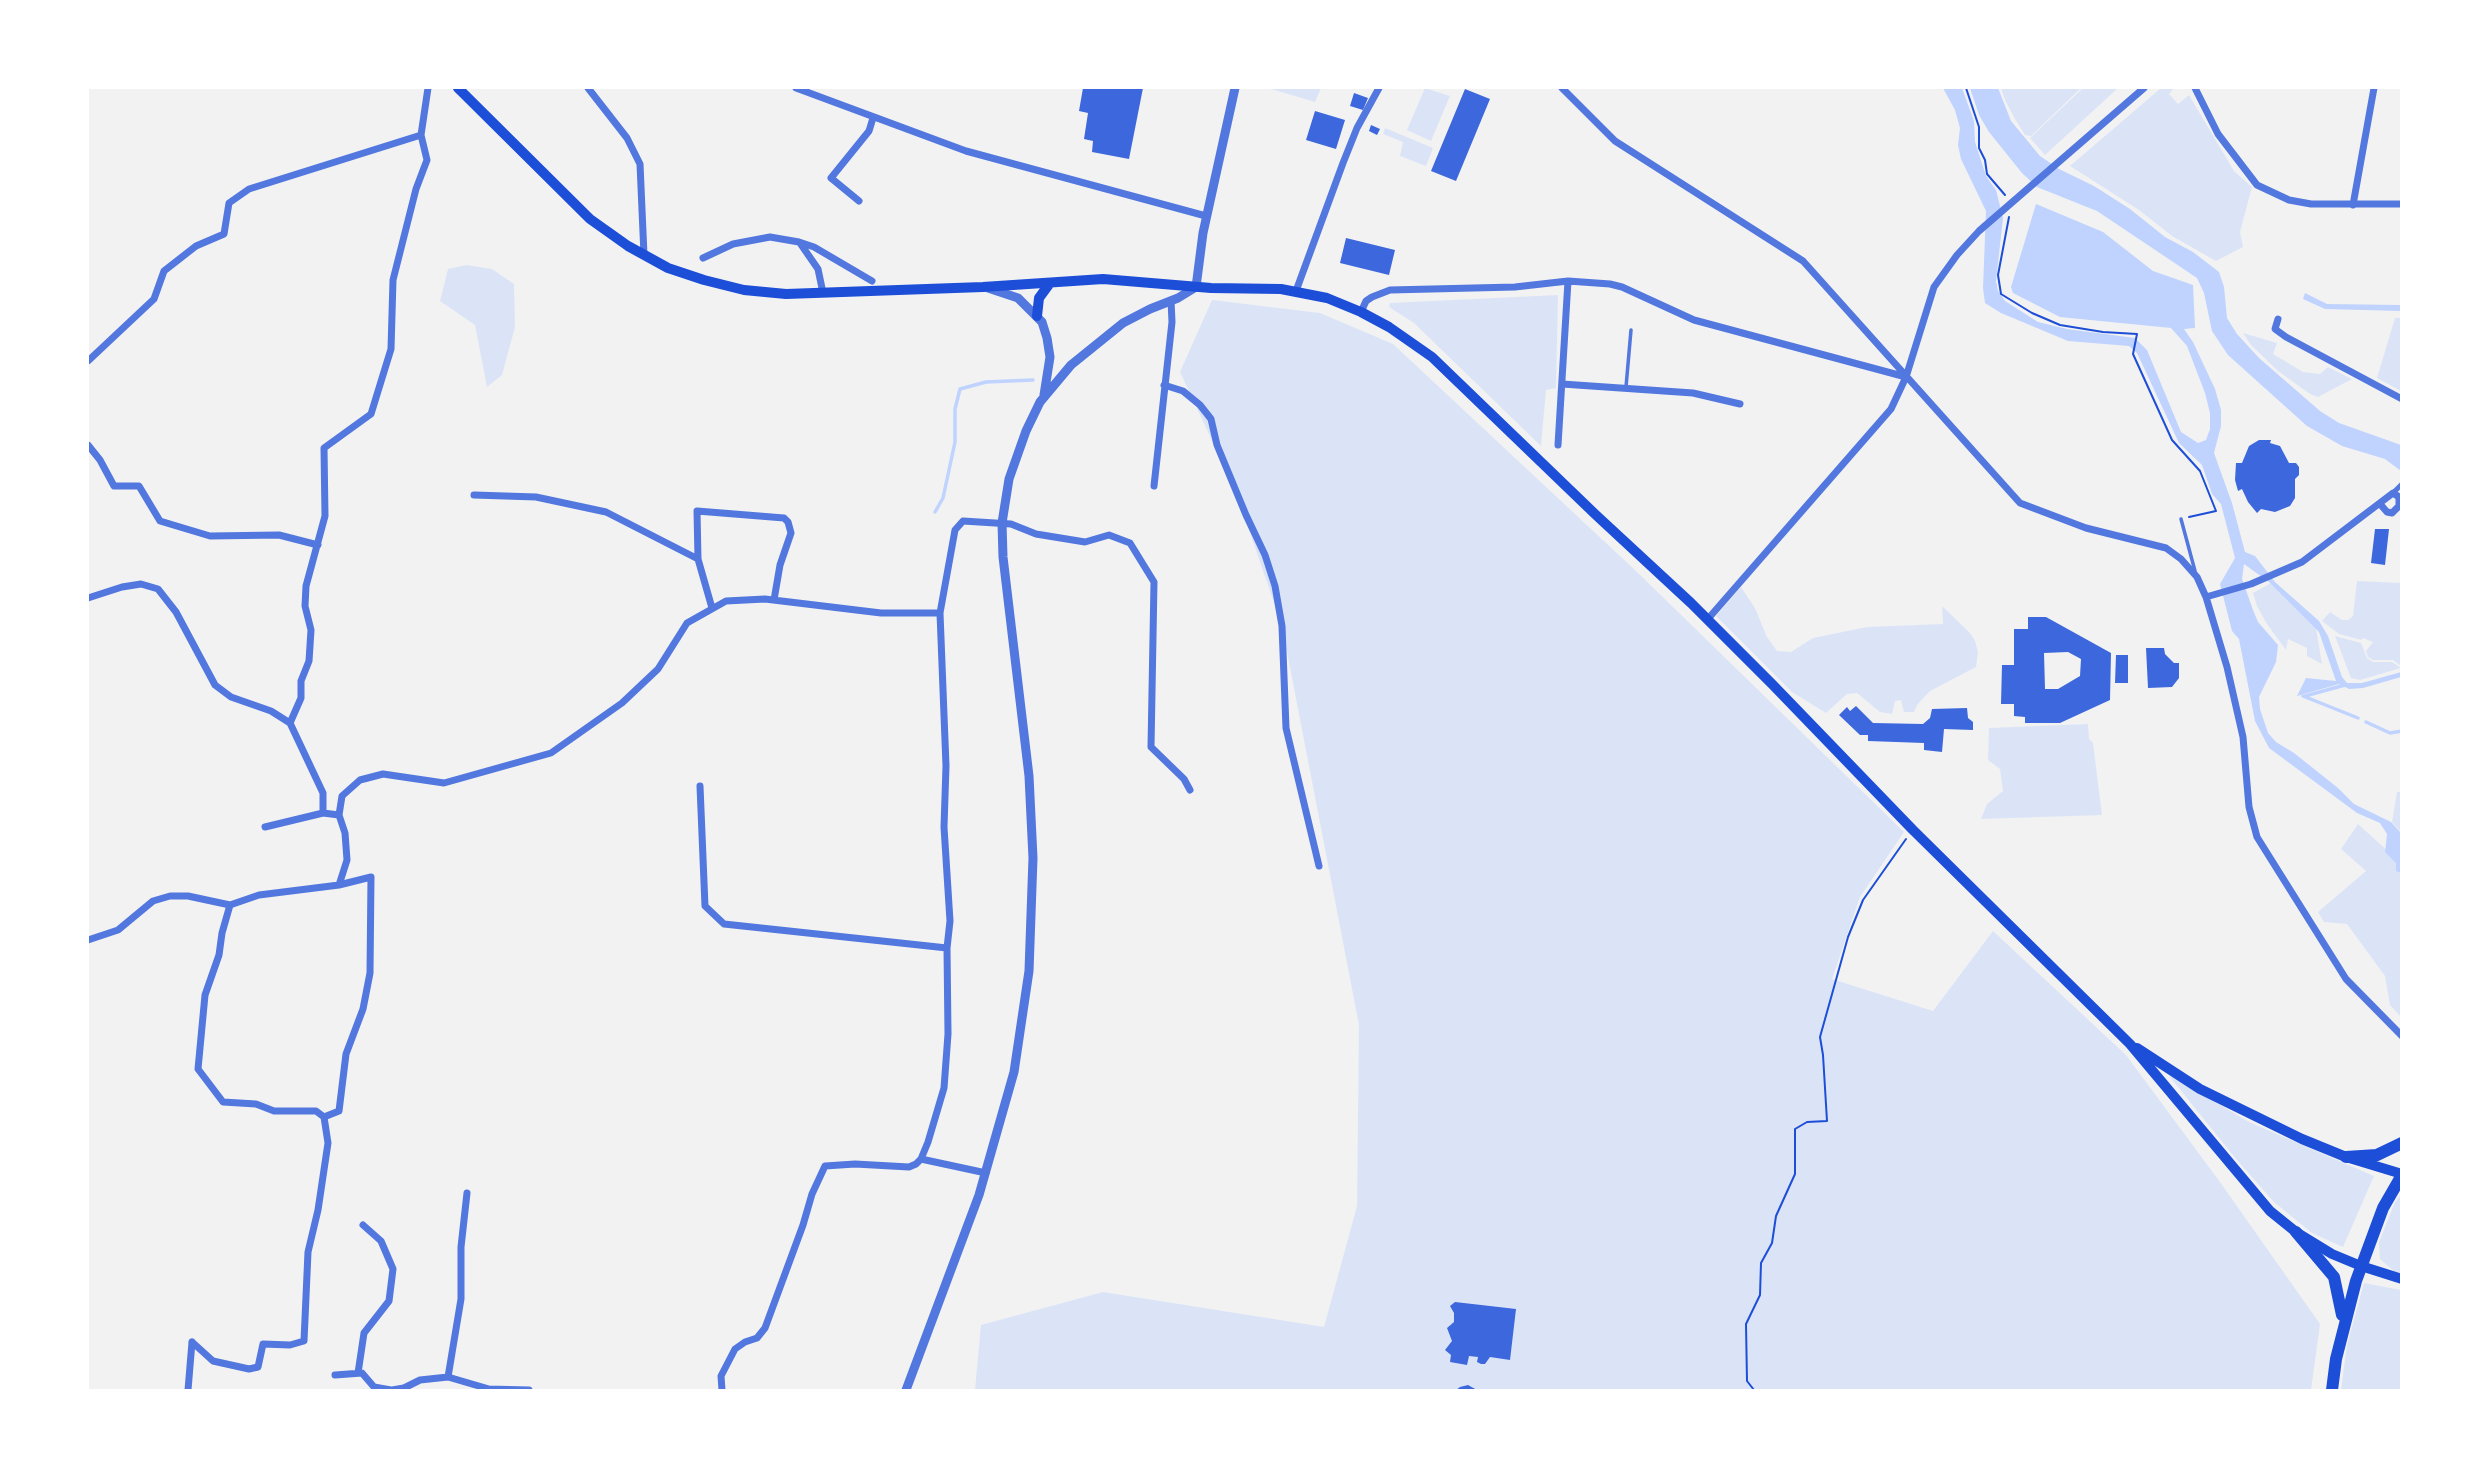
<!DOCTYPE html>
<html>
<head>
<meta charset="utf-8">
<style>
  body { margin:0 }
  #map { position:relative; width:2489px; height:1478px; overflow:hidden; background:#f2f2f2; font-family:"Asap Condensed",sans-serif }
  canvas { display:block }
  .frame { position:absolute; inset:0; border:89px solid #fff; pointer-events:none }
</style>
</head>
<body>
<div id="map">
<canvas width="2489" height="1478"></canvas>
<div class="frame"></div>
</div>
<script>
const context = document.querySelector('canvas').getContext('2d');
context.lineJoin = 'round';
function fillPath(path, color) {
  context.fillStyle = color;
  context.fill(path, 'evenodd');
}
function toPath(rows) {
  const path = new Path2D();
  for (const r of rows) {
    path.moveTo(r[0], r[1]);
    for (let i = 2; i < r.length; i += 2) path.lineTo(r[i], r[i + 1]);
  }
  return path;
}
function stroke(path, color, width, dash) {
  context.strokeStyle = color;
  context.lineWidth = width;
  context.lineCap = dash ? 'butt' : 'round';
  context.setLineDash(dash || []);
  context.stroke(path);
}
fillPath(toPath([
  [1268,88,1321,88,1315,102],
  [1425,88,1450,96,1431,141,1407,130],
  [2001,88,2081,88,2031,136,2025,135,2015,119,2005,100],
  [2083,88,2118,88,2045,155,2030,138],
  [2161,88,2174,88,2169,94,2178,104,2189,95,2234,171,2252,187,2240,232,2243,247,2216,261,2172,236,2139,210,2070,166],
  [1385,128,1433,148,1426,166,1400,156,1403,142,1383,134],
  [466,265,492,269,514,284,515,327,502,375,487,387,475,325,440,301,448,269],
  [1558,295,1556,388,1546,390,1541,446,1414,323,1389,307,1390,303],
  [1212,300,1320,313,1393,344,1636,571,1904,832,1860,897,1832,979,1933,1011,1993,931,2126,1055,2220,1182,2320,1324,2311,1390,975,1390,981,1325,1103,1292,1324,1327,1357,1206,1359,1025,1282,626,1236,492,1180,372],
  [2395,318,2401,318,2401,391,2377,378],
  [2243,333,2277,343,2273,354,2303,372,2320,374,2328,367,2352,379,2318,397,2310,394,2278,371,2251,345],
  [2357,581,2401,583,2401,581,2401,666,2393,660,2373,660,2368,657,2366,651,2373,642,2363,638,2361,640,2339,634,2322,621,2330,612,2342,620,2348,620,2353,616],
  [2271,583,2316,628,2322,664,2307,656,2307,648,2288,639,2286,650,2267,624,2257,606,2253,593],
  [1741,587,1755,608,1767,637,1777,651,1791,652,1813,638,1867,627,1943,624,1942,606,1970,633,1975,641,1978,652,1976,667,1930,691,1917,705,1914,712,1904,712,1901,700,1895,701,1892,714,1880,712,1857,693,1847,694,1826,713,1792,692,1716,616],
  [2335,636,2361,643,2367,658,2373,662,2392,662,2401,668,2360,680,2351,678],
  [2088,724,2089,739,2093,743,2102,815,1981,819,1987,804,2003,791,2000,769,1988,760,1989,728],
  [2397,792,2401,792,2401,832,2392,822],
  [2358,824,2401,863,2401,1017,2390,1005,2385,976,2347,924,2324,922,2318,912,2366,871,2341,849],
  [2171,1076,2249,1122,2374,1176,2343,1247,2312,1233,2274,1202,2236,1159,2170,1077],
  [2401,1195,2401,1273,2395,1272,2380,1259,2379,1242,2395,1202],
  [2364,1283,2401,1290,2401,1390,2341,1390,2347,1345]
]), '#dbe4f7');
fillPath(toPath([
  [1943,88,1962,88,1974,121,1975,142,1986,176,1996,190,2003,218,1996,281,1998,291,2005,301,2038,322,2067,329,2135,338,2147,350,2181,432,2198,443,2206,440,2210,429,2210,413,2205,393,2187,346,2171,328,2060,317,2013,293,2011,287,2036,204,2103,232,2153,271,2193,285,2195,328,2184,329,2193,342,2215,389,2221,410,2221,426,2214,453,2232,503,2245,552,2255,556,2275,582,2319,621,2328,636,2342,677,2347,683,2362,683,2401,672,2401,677,2363,688,2349,689,2339,684,2297,696,2306,678,2336,681,2319,632,2269,582,2244,564,2242,579,2253,610,2258,622,2278,645,2276,662,2259,697,2260,709,2268,733,2276,742,2294,753,2338,788,2354,804,2391,822,2401,833,2401,873,2396,871,2396,863,2385,852,2387,834,2380,823,2357,813,2269,748,2255,721,2239,639,2232,631,2220,584,2235,558,2221,504,2212,494,2202,465,2179,443,2137,353,2129,346,2068,341,2001,313,1985,303,1983,288,1986,211,1961,159,1958,145,1960,128,1955,110],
  [1970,88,1998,88,2011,121,2040,156,2059,169,2094,186,2130,209,2165,237,2193,252,2219,272,2224,287,2227,318,2237,334,2259,358,2320,411,2339,423,2401,445,2401,471,2385,459,2342,446,2307,426,2228,355,2212,331,2204,293,2197,278,2097,211,2037,187,2022,173,1989,132,1979,115],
  [2305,293,2327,304,2401,305,2401,311,2325,309,2303,299]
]), '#bfd3fe');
stroke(toPath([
  [935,512,943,498,955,442,955,409,960,389,986,382,1033,380],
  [2303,696,2358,718],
  [2305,696,2345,685],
  [2366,722,2390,733,2402,731]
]), '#bfd3fe', 3.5);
fillPath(toPath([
  [1083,88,1143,88,1129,159,1092,152,1093,141,1084,139,1088,113,1079,111],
  [1465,89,1490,99,1456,181,1431,171],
  [1354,93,1368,98,1363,110,1350,106],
  [1315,111,1345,120,1336,149,1306,140],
  [1371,125,1380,129,1377,135,1369,131],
  [1346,238,1395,250,1389,275,1340,263],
  [2259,440,2271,440,2270,443,2280,446,2289,463,2296,463,2299,467,2299,475,2295,479,2295,498,2290,506,2275,512,2261,509,2257,513,2248,502,2242,489,2238,491,2235,480,2236,463,2242,463,2249,446],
  [2375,529,2389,529,2385,565,2371,563],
  [2028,617,2046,617,2111,653,2110,700,2060,723,2025,723,2025,717,2014,716,2014,704,2001,704,2002,665,2014,665,2014,629,2028,629],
  [2068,652,2081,659,2080,676,2058,689,2045,689,2044,653],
  [2146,648,2164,648,2165,654,2174,663,2179,663,2179,678,2172,687,2148,688],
  [2116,655,2128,655,2128,683,2115,683],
  [1856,706,1873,723,1923,724,1930,718,1932,709,1967,708,1968,718,1973,722,1973,730,1944,729,1942,752,1924,750,1924,743,1868,741,1868,735,1860,735,1839,715,1847,707,1850,711],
  [1455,1302,1516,1309,1510,1360,1490,1357,1485,1364,1481,1364,1477,1362,1478,1357,1469,1356,1467,1365,1450,1362,1451,1355,1445,1350,1452,1341,1447,1328,1454,1322,1454,1313,1450,1306],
  [1468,1385,1477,1390,1456,1390,1460,1387]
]), '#3d67dc');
stroke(toPath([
  [1966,88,1979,127,1979,148,1985,160,1987,174,2005,195],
  [2009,217,1998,275,2001,294,2032,313,2060,325,2103,332,2137,334,2133,354,2172,440,2200,471,2216,511,2189,517],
  [1754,1390,1747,1381,1746,1324,1760,1295,1761,1263,1772,1243,1776,1216,1795,1174,1795,1129,1807,1122,1827,1121,1823,1055,1820,1037,1848,937,1863,900,1906,839]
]), '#1d4ed8', 2);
stroke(toPath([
  [1626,387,1631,330],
  [2181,519,2195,571]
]), '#5277de', 3.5);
stroke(toPath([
  [2393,493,2402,484]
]), '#5277de', 5);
stroke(toPath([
  [588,88,627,138,640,164,644,255],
  [796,88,966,151,1206,216],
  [1562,88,1615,141,1803,261,2020,503,2086,528,2166,548,2181,559,2197,577,2206,597,2227,667,2243,737,2249,807,2257,837,2346,979,2402,1036],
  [2195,88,2218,134,2257,185,2289,200,2311,204,2402,204],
  [859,201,831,178,869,131,873,118],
  [2353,205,2374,88],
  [800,243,818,269,823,293],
  [703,258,733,244,770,237,799,242,814,247,872,281],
  [1296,291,1343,163,1357,128,1379,88],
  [1361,312,1366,301,1372,297,1390,290,1515,287,1568,281,1610,284,1622,287,1694,320,1906,377],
  [2278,319,2275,329,2286,337,2402,399],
  [88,361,154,299,164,271,196,246,224,234,229,203,249,189,421,135,428,88],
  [1562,384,1693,393,1740,404],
  [1164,385,1183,391,1200,405,1211,419,1217,445,1246,515,1265,555,1275,586,1282,626,1286,728,1319,866],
  [88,445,100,460,114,486,139,486,160,521,210,536,279,535,318,545],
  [1558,445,1568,281],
  [1154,486,1172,322,1171,301],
  [474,495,536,497,606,512,698,559,712,608],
  [698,559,697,511,784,518,788,522,791,533,780,565,774,600],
  [2206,597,2251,584,2302,562,2393,493,2399,497,2399,506,2392,513,2387,512,2380,504],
  [88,598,122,587,141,584,158,589,176,612,215,685,231,697,271,711,290,723],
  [1707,620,1891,409,1906,377,1934,287,1957,255,1979,231,2144,88],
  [700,786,705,906,724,924,947,948],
  [323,813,323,793,290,723,301,698,301,681,309,661,311,630,305,606,306,586,325,516,324,448,371,414,391,349,393,280,416,189,427,160,421,135],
  [265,827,323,813,339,815,342,796,360,780,383,774,444,783,551,753,622,703,658,669,687,623,726,601,765,599,881,613,940,613],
  [88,940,118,930,153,901,170,896,188,896,230,905],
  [324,1117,339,1111,346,1054,363,1009,370,973,371,877,339,885],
  [921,1159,986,1173],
  [192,1342,213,1361,249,1369,258,1367,263,1344,290,1345,304,1341,308,1252,318,1210,328,1143,324,1117,316,1111,274,1111,256,1104,223,1102,198,1069,205,995,219,955,222,933,230,905,259,895,339,885,347,860,345,833,339,815],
  [358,1373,364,1333,389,1301,393,1269,381,1241,363,1225],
  [335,1375,362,1373,374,1387,391,1390],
  [448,1377,461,1299,461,1247,467,1193],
  [188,1390,192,1342],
  [392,1390,404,1388,420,1380,448,1377,489,1389,529,1390],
  [722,1390,721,1376,735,1349,745,1342,757,1338,765,1328,803,1225,812,1194,825,1166,855,1164,909,1167,916,1164,921,1159,928,1142,944,1088,948,1034,947,948,950,921,944,827,946,766,940,613,955,530,963,521,1011,524,1036,534,1085,542,1109,535,1130,543,1154,582,1151,747,1184,779,1190,790]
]), '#5277de', 7);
stroke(toPath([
  [988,288,1018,298,1042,322,1047,338,1050,357,1044,395],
  [906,1390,979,1195,1014,1072,1029,971,1033,858,1029,776,1003,557,1002,523,1009,479,1026,431,1040,402,1071,365,1123,323,1150,309,1178,298,1196,287,1203,233,1235,88]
]), '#5277de', 9);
stroke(toPath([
  [458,88,590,219,628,246,668,268,704,280,744,290,786,294,983,287,1103,279,1211,288,1281,289,1327,298,1361,312,1389,327,1432,357,1596,515,1691,603,1773,685,1913,830,2130,1044,2270,1211,2296,1232,2332,1254,2361,1266,2402,1279],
  [1037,316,1039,298,1050,283],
  [2137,1048,2200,1089,2302,1139,2346,1157,2402,1174]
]), '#1d4ed8', 10);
stroke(toPath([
  [2346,1157,2377,1155,2402,1143],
  [2296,1232,2334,1277,2342,1315],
  [2332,1390,2336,1359,2356,1281,2383,1208,2402,1175]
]), '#1d4ed8', 12);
</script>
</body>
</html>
